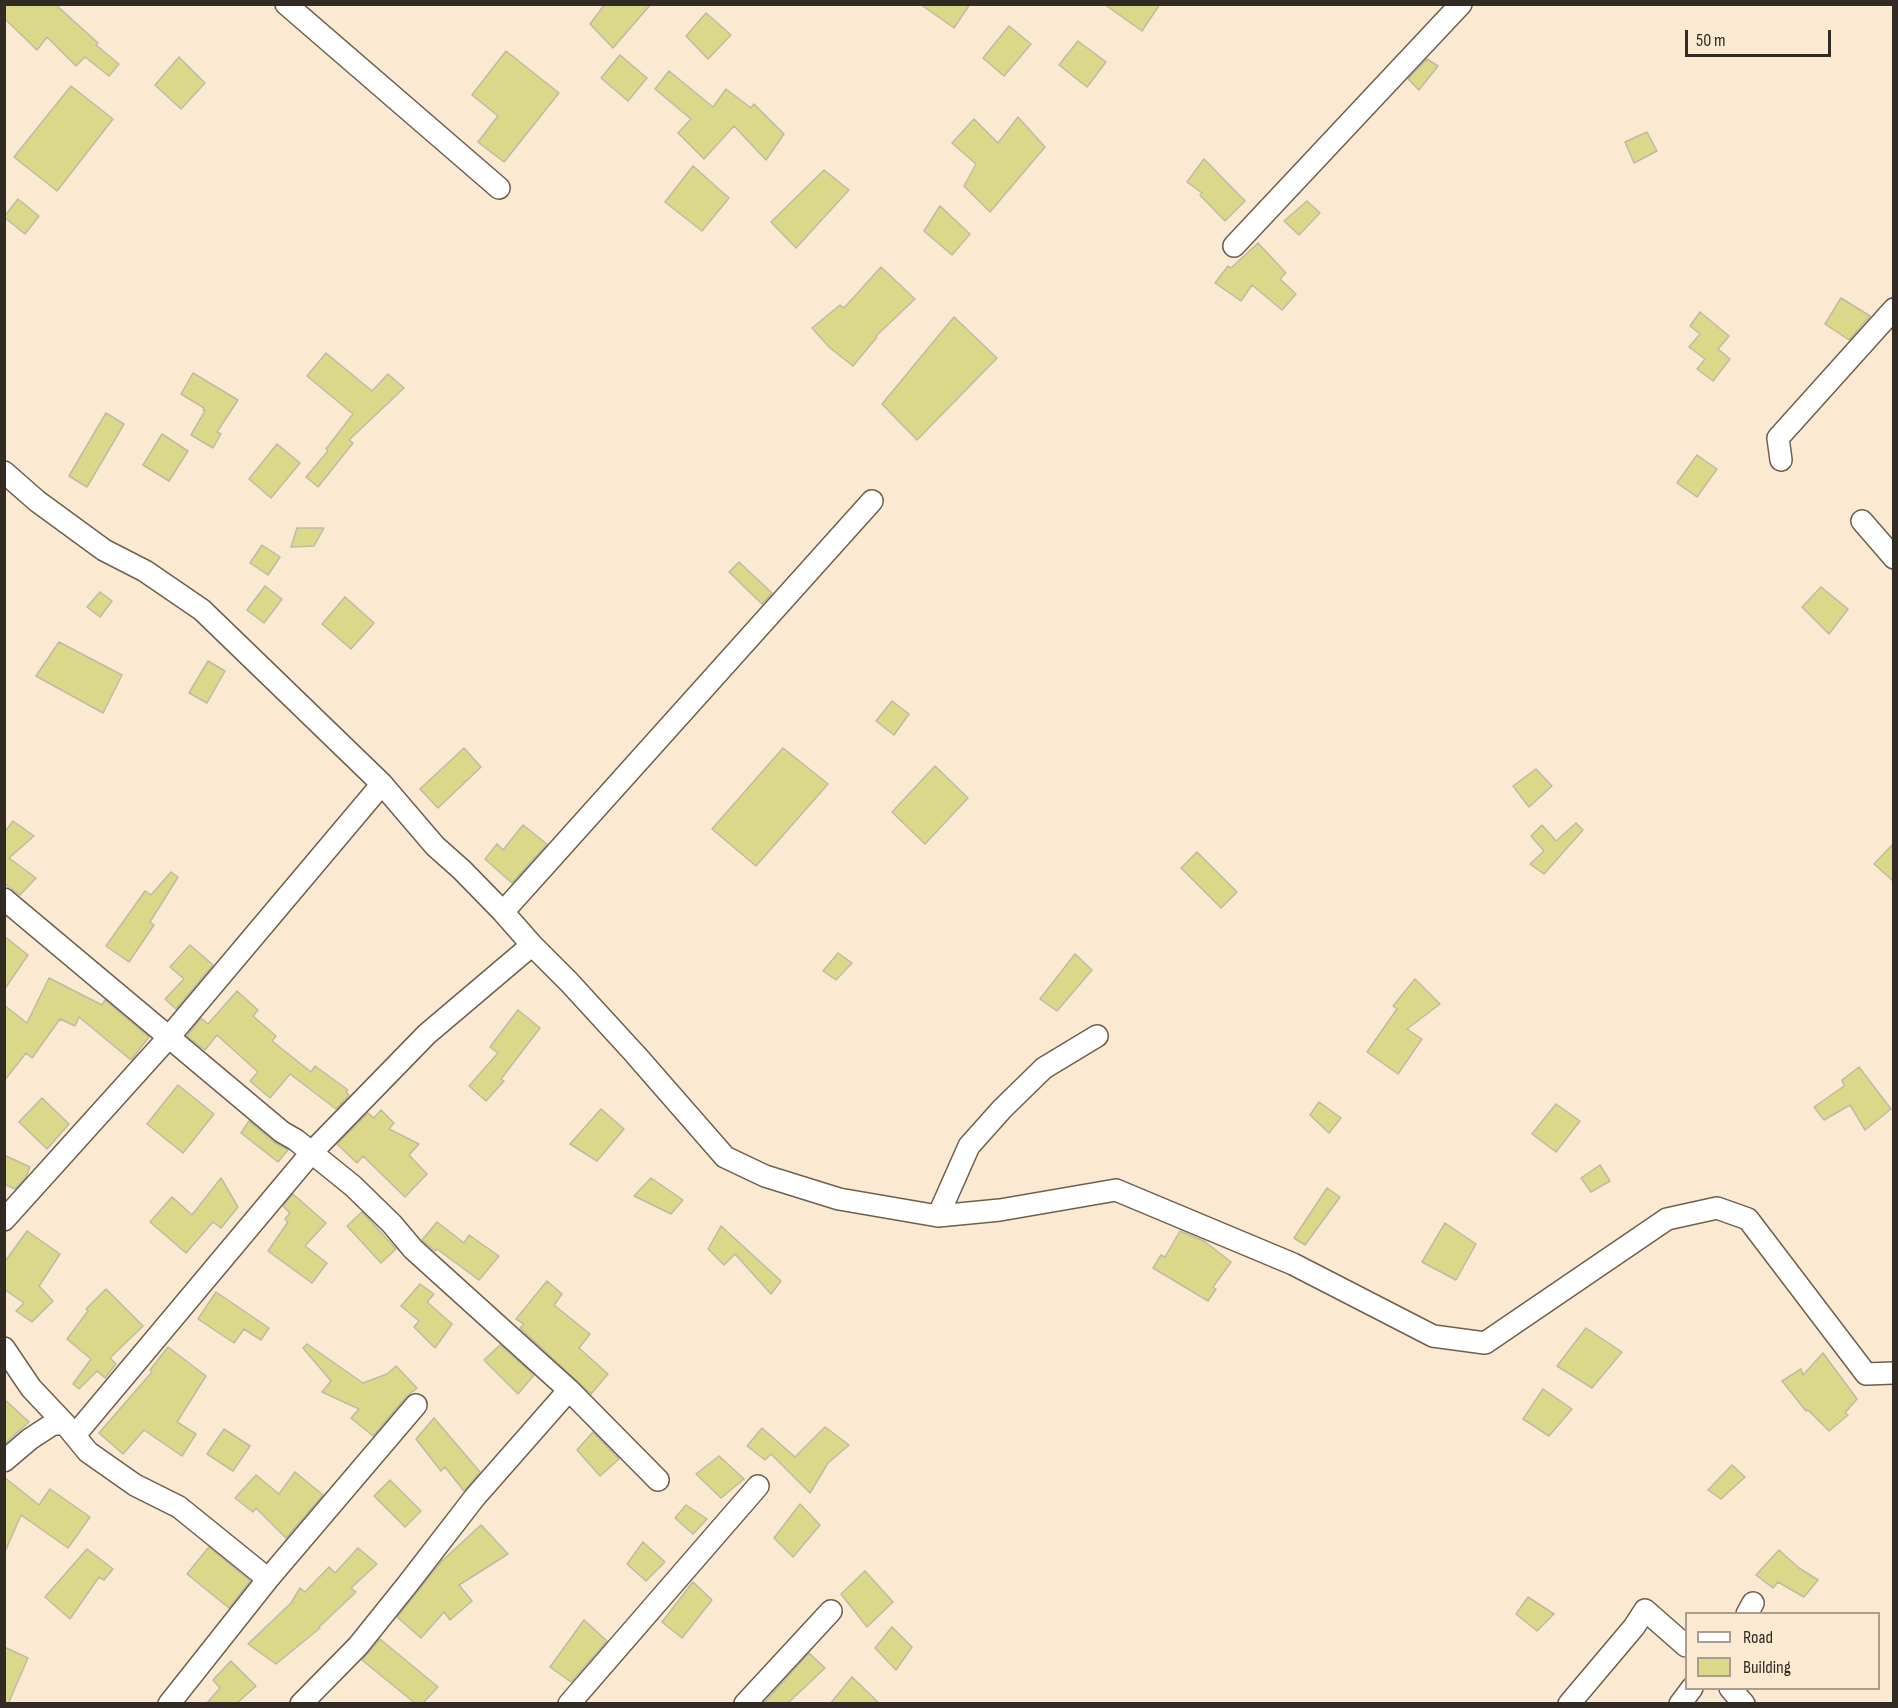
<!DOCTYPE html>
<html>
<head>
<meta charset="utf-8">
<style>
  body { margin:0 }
  #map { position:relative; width:1898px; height:1708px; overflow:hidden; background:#fbe9d2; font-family:"Sofia Sans Condensed",sans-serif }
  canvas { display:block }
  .frame { position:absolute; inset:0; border:6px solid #322b23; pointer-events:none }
  .legend { position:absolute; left:1685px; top:1612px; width:195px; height:78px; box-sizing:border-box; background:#fbe9d2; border:2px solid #ab9d8c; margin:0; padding:8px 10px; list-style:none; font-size:18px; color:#322b23 }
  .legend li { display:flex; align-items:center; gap:12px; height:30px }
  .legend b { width:30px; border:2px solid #ab9d8c }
  .scale { position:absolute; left:1685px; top:30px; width:146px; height:27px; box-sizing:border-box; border:3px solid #322b23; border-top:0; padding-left:8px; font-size:18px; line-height:21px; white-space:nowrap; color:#322b23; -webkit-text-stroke:4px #fbe9d2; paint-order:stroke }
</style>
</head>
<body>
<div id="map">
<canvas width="1898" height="1708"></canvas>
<div class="frame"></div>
<ul class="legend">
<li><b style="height:8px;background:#fff"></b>Road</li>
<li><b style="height:16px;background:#dbd989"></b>Building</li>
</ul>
<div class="scale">50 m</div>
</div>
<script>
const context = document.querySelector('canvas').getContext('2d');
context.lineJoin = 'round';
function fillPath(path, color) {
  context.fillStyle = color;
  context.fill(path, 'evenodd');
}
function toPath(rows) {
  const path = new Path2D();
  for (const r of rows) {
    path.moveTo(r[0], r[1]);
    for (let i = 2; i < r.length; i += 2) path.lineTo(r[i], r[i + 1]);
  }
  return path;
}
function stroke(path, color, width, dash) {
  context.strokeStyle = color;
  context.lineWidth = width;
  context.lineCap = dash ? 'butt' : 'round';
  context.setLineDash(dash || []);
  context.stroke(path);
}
const building = toPath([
  [4,4,55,4,98,43,96,45,119,64,109,76,85,57,76,66,47,37,37,50,4,18,4,4],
  [605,4,651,4,613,48,590,24,605,4],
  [920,4,970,4,954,28,920,4],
  [1104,4,1160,4,1142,31,1104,4],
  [706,13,731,35,708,59,686,36,706,13],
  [1009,26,1031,44,1004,76,983,58,1009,26],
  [1078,41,1106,62,1087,87,1059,65,1078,41],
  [506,51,559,93,504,162,478,142,498,116,472,95,506,51],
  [620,55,647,78,628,101,601,78,620,55],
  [179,57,205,83,181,109,155,85,179,57],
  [1427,59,1438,66,1419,90,1408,79,1427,59],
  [669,71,713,107,726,89,751,108,754,104,784,134,766,160,734,126,704,159,678,133,691,119,655,89,669,71],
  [71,86,113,119,57,191,14,157,71,86],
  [1018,117,1045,147,990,212,964,186,976,164,952,143,974,119,998,143,1018,117],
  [1647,132,1657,151,1634,163,1625,142,1647,132],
  [1204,159,1245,201,1225,221,1200,195,1202,193,1187,182,1204,159],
  [693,166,729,198,702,231,665,202,693,166],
  [824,170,849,190,796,248,771,222,824,170],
  [18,199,39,216,25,234,4,217,18,199],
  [1307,201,1320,213,1299,235,1284,221,1307,201],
  [940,206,970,234,952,255,924,231,940,206],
  [1258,243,1286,273,1280,279,1296,294,1282,310,1252,285,1241,301,1215,283,1228,266,1231,268,1258,243],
  [881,267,915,299,876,336,877,337,853,366,830,348,812,328,840,305,844,308,881,267],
  [1841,298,1870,316,1849,340,1825,324,1841,298],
  [1700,312,1729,336,1718,349,1730,359,1713,381,1697,369,1705,359,1689,347,1700,334,1690,326,1700,312],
  [954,317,997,358,917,440,882,404,954,317],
  [326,353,372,391,388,374,404,388,349,440,353,443,318,487,306,477,328,451,326,449,353,414,307,376,326,353],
  [193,373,238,400,217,432,221,434,213,448,191,435,205,411,203,410,204,408,181,394,193,373],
  [106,413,124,424,87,487,69,476,106,413],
  [162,434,188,451,169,481,143,465,162,434],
  [277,444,300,463,271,498,249,479,277,444],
  [1697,455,1717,469,1697,497,1677,483,1697,455],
  [297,528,324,528,314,546,291,547,297,528],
  [262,545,280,557,268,575,250,563,262,545],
  [739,562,772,593,762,604,729,572,739,562],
  [265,586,282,599,264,623,247,610,265,586],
  [1821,587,1848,609,1829,634,1802,607,1821,587],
  [100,592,112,601,100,617,87,607,100,592],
  [345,597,374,623,351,649,322,624,345,597],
  [59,642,122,675,103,713,36,676,59,642],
  [208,661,225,671,207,703,189,693,208,661],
  [892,701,909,714,894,735,876,721,892,701],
  [464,748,481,767,438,808,420,789,464,748],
  [783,748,828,784,756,866,712,829,783,748],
  [935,766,968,798,925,844,892,812,935,766],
  [1536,769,1552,786,1529,807,1513,786,1536,769],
  [13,821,34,836,9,858,36,878,20,895,4,883,4,833,13,821],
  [1576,823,1583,830,1544,874,1530,864,1544,851,1531,836,1542,825,1556,841,1576,823],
  [523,825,547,844,512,883,485,859,497,844,503,850,523,825],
  [1893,844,1893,881,1874,864,1893,844],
  [1197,852,1237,892,1221,908,1181,868,1197,852],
  [171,872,178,877,150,922,154,925,129,962,106,946,145,891,151,895,171,872],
  [4,936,28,955,4,990,4,936],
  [190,945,213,965,176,1009,165,999,184,979,170,967,190,945],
  [838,953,852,963,836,980,823,971,838,953],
  [1075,954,1092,970,1057,1011,1040,999,1075,954],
  [49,978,102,1005,105,1000,149,1037,131,1060,79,1017,75,1026,60,1019,32,1058,26,1053,4,1081,4,1005,27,1023,49,978],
  [1415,979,1440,1004,1407,1029,1422,1039,1398,1074,1367,1052,1397,1009,1393,1006,1415,979],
  [237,991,258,1010,253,1016,276,1036,272,1041,311,1072,315,1066,348,1090,346,1092,349,1095,336,1109,290,1074,270,1098,250,1081,258,1072,217,1035,205,1050,187,1036,201,1018,208,1024,237,991],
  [518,1010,540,1028,501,1079,504,1081,486,1101,469,1086,498,1053,490,1047,518,1010],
  [1859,1067,1891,1109,1865,1130,1850,1105,1824,1120,1814,1107,1844,1086,1842,1080,1859,1067],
  [178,1085,214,1114,183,1153,147,1124,178,1085],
  [42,1098,69,1124,47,1149,19,1122,42,1098],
  [1319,1102,1341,1118,1329,1133,1310,1115,1319,1102],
  [1556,1104,1580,1121,1556,1152,1532,1134,1556,1104],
  [601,1109,624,1129,597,1161,570,1144,601,1109],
  [381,1110,394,1123,389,1129,419,1144,409,1155,427,1174,405,1197,363,1156,357,1163,337,1144,368,1113,374,1118,381,1110],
  [249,1121,274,1142,288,1150,278,1162,241,1133,249,1121],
  [4,1155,30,1167,26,1177,15,1189,4,1184,4,1155],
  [1600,1165,1610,1181,1591,1192,1581,1178,1600,1165],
  [221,1178,238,1207,221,1228,213,1222,186,1253,150,1222,172,1197,192,1215,221,1178],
  [651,1178,683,1200,671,1214,634,1196,651,1178],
  [1327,1188,1340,1197,1305,1245,1294,1238,1327,1188],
  [293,1194,326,1223,305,1246,327,1263,312,1283,268,1251,288,1222,285,1219,290,1213,283,1206,293,1194],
  [362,1212,396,1249,381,1263,347,1226,362,1212],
  [437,1222,464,1243,469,1235,499,1256,479,1280,437,1249,435,1251,422,1240,437,1222],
  [1445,1223,1476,1244,1456,1280,1422,1262,1445,1223],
  [721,1226,781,1281,771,1294,735,1254,724,1265,708,1249,721,1226],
  [27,1231,60,1254,39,1286,53,1301,32,1322,16,1311,24,1303,4,1289,4,1263,27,1231],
  [1180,1231,1204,1241,1231,1262,1213,1287,1216,1289,1208,1301,1153,1268,1161,1255,1165,1257,1180,1231],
  [547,1281,562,1294,554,1305,590,1334,579,1348,608,1374,591,1394,520,1328,524,1324,516,1319,547,1281],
  [420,1284,434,1294,427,1302,452,1324,435,1348,414,1327,419,1321,401,1306,420,1284],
  [106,1289,143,1326,110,1358,116,1364,105,1378,97,1371,79,1389,73,1384,91,1359,67,1339,88,1311,86,1309,106,1289],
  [216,1292,269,1328,261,1340,244,1329,234,1343,198,1319,216,1292],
  [1586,1328,1622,1352,1592,1388,1557,1366,1586,1328],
  [307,1344,363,1383,387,1374,396,1366,417,1388,406,1397,373,1436,351,1418,359,1409,322,1392,331,1381,303,1348,307,1344],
  [500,1345,534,1375,518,1394,484,1360,500,1345],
  [168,1347,206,1376,177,1422,196,1434,182,1456,144,1430,123,1454,99,1433,152,1372,150,1370,168,1347],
  [1823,1353,1857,1399,1845,1413,1848,1415,1829,1431,1808,1410,1806,1411,1782,1381,1801,1369,1803,1375,1823,1353],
  [1543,1389,1572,1409,1549,1436,1523,1419,1543,1389],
  [4,1399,29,1422,4,1444,4,1399],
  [434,1418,480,1472,464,1491,445,1467,441,1471,416,1439,434,1418],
  [825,1427,849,1445,828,1463,810,1493,771,1454,765,1460,747,1446,762,1428,795,1457,825,1427],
  [224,1429,250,1446,233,1471,207,1454,224,1429],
  [593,1432,619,1459,600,1476,577,1450,593,1432],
  [719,1456,744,1479,721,1498,696,1474,719,1456],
  [1732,1465,1745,1477,1721,1499,1708,1490,1732,1465],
  [295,1472,323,1495,286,1538,256,1508,253,1512,235,1498,256,1475,279,1494,295,1472],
  [4,1477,39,1505,50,1489,90,1517,68,1548,21,1515,4,1554,4,1477],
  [390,1480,421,1511,405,1527,374,1496,390,1480],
  [800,1504,820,1525,793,1557,774,1538,800,1504],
  [686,1505,707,1519,693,1534,675,1518,686,1505],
  [481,1525,508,1554,459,1585,472,1601,450,1620,444,1612,421,1638,397,1617,442,1561,481,1525],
  [643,1542,665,1562,646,1581,627,1564,643,1542],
  [209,1547,250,1581,229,1608,187,1574,209,1547],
  [358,1548,377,1564,351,1588,356,1592,319,1627,320,1628,276,1664,248,1644,291,1603,300,1588,305,1592,329,1567,335,1573,358,1548],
  [87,1549,113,1569,104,1580,99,1577,70,1619,45,1597,87,1549],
  [1779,1550,1799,1568,1818,1580,1804,1597,1778,1582,1773,1588,1756,1575,1779,1550],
  [865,1571,893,1602,867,1627,841,1594,865,1571],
  [693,1582,712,1600,682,1638,662,1622,693,1582],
  [1528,1597,1554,1614,1537,1631,1516,1614,1528,1597],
  [584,1620,607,1641,571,1682,550,1667,584,1620],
  [892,1627,912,1647,896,1670,875,1648,892,1627],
  [380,1639,438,1687,422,1704,416,1704,362,1660,380,1639],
  [4,1647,28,1658,8,1704,4,1704,4,1647],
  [809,1653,825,1668,787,1704,763,1704,809,1653],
  [231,1661,256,1686,236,1704,206,1704,220,1688,213,1680,231,1661],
  [852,1677,880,1704,830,1704,852,1677]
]);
fillPath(building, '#dbd989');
stroke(building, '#bcbca2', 1.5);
const minor = toPath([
  [286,4,499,188],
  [1234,246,1461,4],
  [1781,460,1778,438,1894,309],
  [4,472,37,501,104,550,145,571,202,610,382,784,435,846,462,870,503,912,532,945,569,982,635,1054,725,1157,765,1176,839,1199,938,1216,1000,1210,1116,1190,1293,1264,1433,1336,1485,1343,1667,1219,1717,1208,1748,1219,1866,1374,1894,1373],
  [1862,521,1894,558],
  [4,899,282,1132,296,1140,353,1186,392,1224,413,1249,569,1390,658,1480],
  [503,912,872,501],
  [938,1216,969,1146,1002,1109,1044,1068,1097,1036],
  [4,1220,169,1037,382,784],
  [4,1348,31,1388,65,1424,88,1452,135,1485,179,1507,268,1579],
  [75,1435,312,1152,427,1034,532,945],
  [4,1461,30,1439,53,1424,65,1424],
  [1747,1614,1753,1603],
  [1730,1688,1744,1704],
  [169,1704,268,1579,416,1405],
  [301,1704,358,1646,407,1585,475,1497,569,1390],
  [569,1704,758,1486],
  [745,1704,831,1611],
  [1569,1704,1634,1627,1645,1610,1686,1646],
  [1680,1704,1692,1688]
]);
stroke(minor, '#6f5f4c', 24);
stroke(minor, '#fff', 21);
</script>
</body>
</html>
